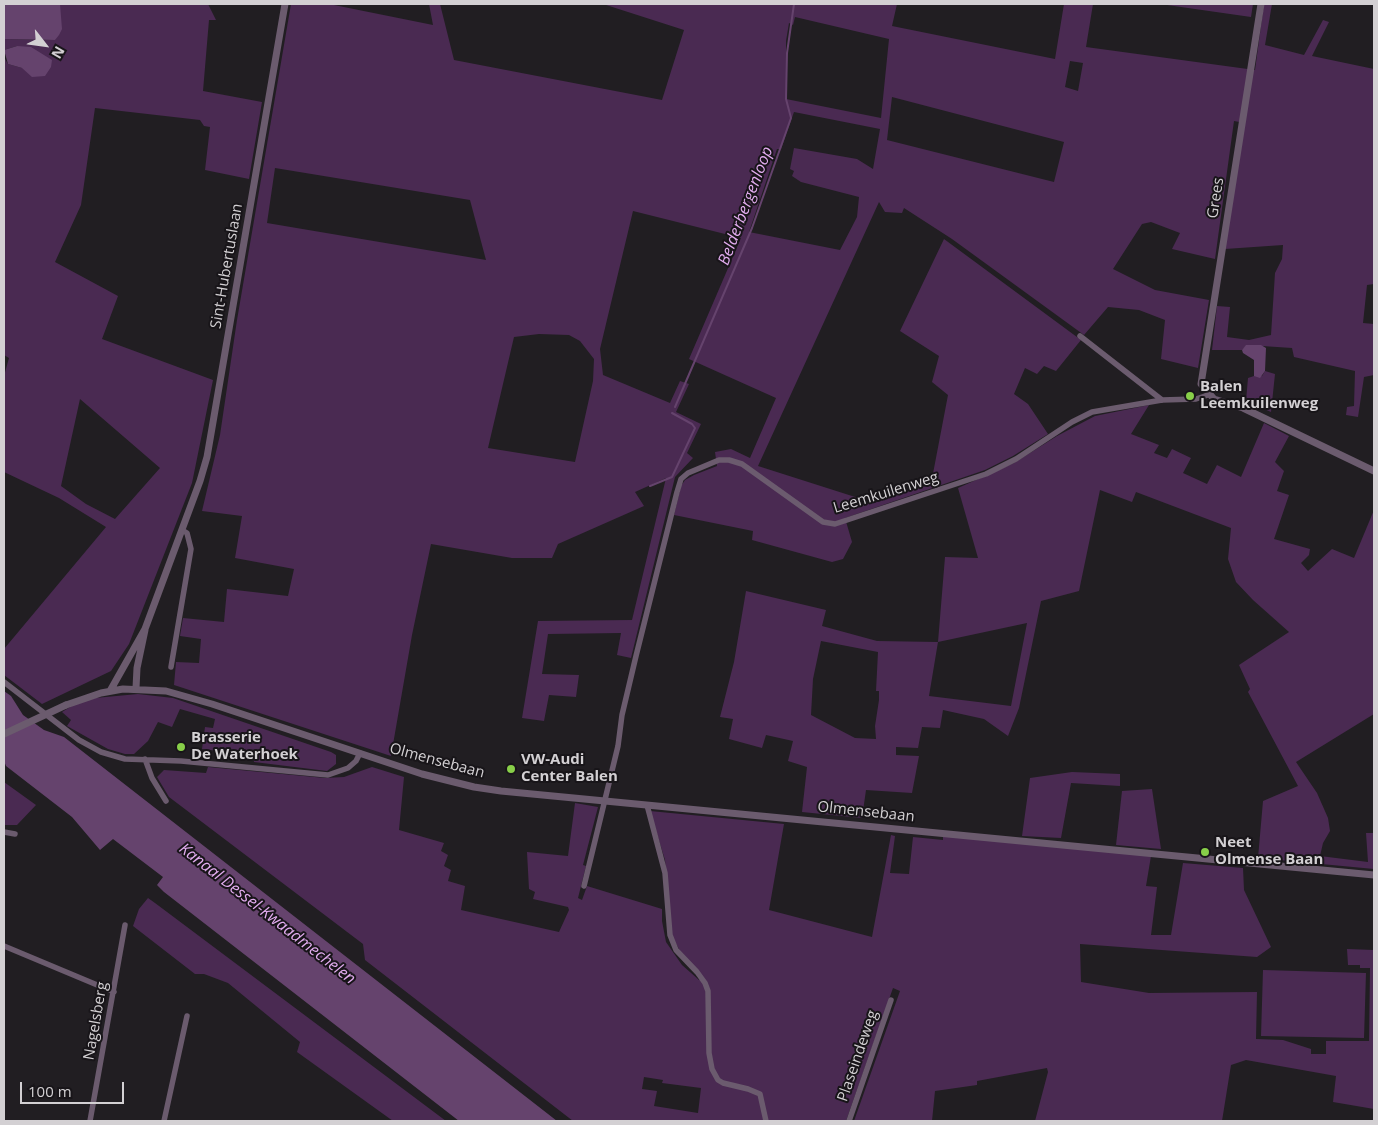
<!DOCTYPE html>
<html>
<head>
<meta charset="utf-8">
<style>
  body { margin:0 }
  #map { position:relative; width:1378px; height:1125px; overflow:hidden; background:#211e22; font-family:"Open Sans",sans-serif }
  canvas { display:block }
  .frame { position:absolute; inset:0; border:5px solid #d3d0d3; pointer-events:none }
  .north { position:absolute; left:20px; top:20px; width:50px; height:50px; -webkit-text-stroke:4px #181519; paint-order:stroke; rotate:120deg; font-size:14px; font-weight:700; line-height:20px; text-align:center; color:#d3d0d3 }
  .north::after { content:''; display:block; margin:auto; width:18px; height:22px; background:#d3d0d3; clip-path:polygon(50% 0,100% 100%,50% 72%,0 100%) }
  .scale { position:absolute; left:20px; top:1082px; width:104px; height:22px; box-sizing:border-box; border:2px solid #d3d0d3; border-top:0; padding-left:6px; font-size:15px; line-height:18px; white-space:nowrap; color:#d3d0d3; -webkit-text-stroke:4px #181519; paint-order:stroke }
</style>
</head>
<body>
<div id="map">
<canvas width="1378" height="1125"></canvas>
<div class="frame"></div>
<div class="north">N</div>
<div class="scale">100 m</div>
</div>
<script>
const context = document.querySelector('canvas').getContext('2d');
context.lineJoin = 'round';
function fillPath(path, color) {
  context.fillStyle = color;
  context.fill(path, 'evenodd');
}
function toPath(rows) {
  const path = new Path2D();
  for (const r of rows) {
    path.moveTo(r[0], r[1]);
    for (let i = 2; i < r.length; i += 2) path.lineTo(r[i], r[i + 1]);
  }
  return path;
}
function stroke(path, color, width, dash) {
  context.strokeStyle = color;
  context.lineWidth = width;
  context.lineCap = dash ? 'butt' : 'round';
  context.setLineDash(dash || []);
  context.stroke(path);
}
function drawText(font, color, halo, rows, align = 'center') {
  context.font = font + ' "Open Sans",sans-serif';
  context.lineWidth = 4;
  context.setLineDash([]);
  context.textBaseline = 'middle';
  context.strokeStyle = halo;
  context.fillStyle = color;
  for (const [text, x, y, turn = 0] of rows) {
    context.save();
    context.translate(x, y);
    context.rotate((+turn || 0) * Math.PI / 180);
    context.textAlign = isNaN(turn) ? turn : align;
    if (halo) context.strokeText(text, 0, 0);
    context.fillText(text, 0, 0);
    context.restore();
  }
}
fillPath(toPath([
  [60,4,208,4,216,20,209,20,203,91,262,102,249,179,205,170,210,127,204,126,200,120,95,108,81,205,55,262,118,296,102,339,213,380,192,483,129,644,111,671,42,704,4,675,4,649,106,527,59,498,4,472,4,376,9,358,4,355,4,57,8,64,22,68,17,46,4,50,4,39,55,40],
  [80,399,160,468,115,519,86,504,61,486],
  [291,4,329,4,433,25,429,4,440,4,454,60,662,100,684,30,603,4,897,4,892,26,1055,59,1064,4,1093,4,1086,47,1255,70,1264,4,1272,4,1265,45,1304,55,1323,20,1329,22,1312,56,1374,69,1374,284,1367,285,1363,323,1374,324,1374,375,1364,377,1358,417,1346,415,1347,407,1354,406,1355,371,1294,357,1292,348,1247,345,1242,350,1212,350,1217,306,1230,307,1227,337,1249,340,1271,335,1275,273,1282,259,1283,245,1225,249,1245,123,1234,121,1215,259,1172,249,1180,233,1151,222,1142,224,1113,269,1155,290,1209,300,1198,368,1161,359,1165,320,1139,310,1108,307,1084,335,952,239,904,208,902,213,885,212,879,202,758,466,874,503,931,484,948,395,932,382,939,356,900,331,944,239,1081,340,1056,371,1044,366,1037,374,1025,368,1014,394,1028,404,1048,434,1013,456,985,470,845,518,852,542,843,559,832,562,752,540,753,531,674,515,681,486,685,480,694,475,717,466,715,452,731,449,750,458,776,398,689,359,741,238,633,211,600,349,603,375,670,403,680,381,689,384,676,412,701,424,687,453,693,458,675,477,631,658,617,655,621,633,548,634,542,674,579,675,576,697,549,695,544,721,522,718,538,621,632,620,666,478,635,492,644,506,558,544,552,558,512,558,431,544,412,635,391,756,174,685,176,662,199,663,201,639,180,636,183,618,224,622,227,589,288,596,294,569,235,558,242,516,202,511,220,435,237,320],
  [795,17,889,39,881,118,786,99,786,41,789,23,793,25],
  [1070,61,1083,63,1078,91,1065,87],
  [892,97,1064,142,1054,182,887,140],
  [794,112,880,129,873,169,857,159,794,148,790,169,794,171,792,176,801,182,859,197,857,217,840,250,749,232,777,149,781,149],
  [275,168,470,200,486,260,267,223],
  [539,334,569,335,580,341,594,359,593,381,575,462,488,448,514,337],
  [1160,4,1253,4,1251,17],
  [1265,371,1275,374,1271,412,1246,401,1248,378,1254,376,1262,376],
  [1149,405,1131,434,1159,445,1154,453,1167,458,1172,449,1191,458,1183,473,1207,484,1217,465,1241,477,1264,423,1289,436,1275,462,1284,471,1277,491,1289,495,1274,539,1310,549,1309,555,1301,563,1308,571,1332,549,1354,558,1374,510,1374,714,1296,762,1317,793,1328,818,1330,831,1323,843,1320,856,1368,862,1366,833,1374,833,1374,869,1258,858,1263,801,1298,786,1248,692,1250,689,1239,665,1289,632,1253,600,1236,582,1228,559,1231,528,1136,492,1132,502,1100,490,1079,591,1041,601,1019,708,1008,736,984,719,943,710,940,728,922,727,918,748,896,747,896,755,919,756,912,793,866,790,862,818,802,812,807,767,788,761,793,741,766,735,762,748,729,739,733,719,720,717,734,662,746,591,826,610,822,626,877,641,938,642,945,557,978,558,958,488,1014,463,1057,436,1095,416],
  [1027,623,1011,706,929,696,938,642],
  [821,641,878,652,876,691,879,691,879,700,875,726,876,739,855,738,811,715,813,679],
  [138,694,173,698,331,752,336,755,336,764,327,771,254,762,253,755,202,749,205,727,213,728,215,719,180,709,172,727,158,722,148,741,134,754,125,754,108,749,67,726,71,720,62,712,75,704,95,698],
  [208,767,325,778,344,777,372,767,404,777,399,830,444,843,441,851,448,855,444,866,451,870,448,881,465,886,461,910,559,932,569,910,568,907,533,899,535,892,529,889,527,852,568,856,575,803,598,807,583,865,586,866,578,898,582,900,587,886,662,909,662,921,666,942,682,965,699,980,701,979,681,953,672,936,665,860,650,811,784,824,769,910,872,937,891,835,895,836,890,873,909,874,913,837,943,840,943,836,1151,856,1146,886,1157,887,1151,935,1171,935,1183,863,1243,868,1244,890,1271,947,1257,957,1080,944,1081,982,1149,993,1257,992,1256,1039,1283,1040,1311,1049,1311,1054,1326,1054,1326,1041,1369,1041,1370,968,1360,968,1360,965,1348,965,1347,949,1374,950,1374,1109,1333,1102,1336,1076,1246,1060,1231,1065,1222,1121,1035,1121,1048,1072,1047,1068,977,1081,977,1085,935,1091,932,1121,854,1121,900,991,893,988,846,1121,573,1121,365,960,363,944,169,797,157,777,164,770,206,773],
  [644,1077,663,1080,662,1083,701,1088,698,1113,654,1106,657,1091,642,1089],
  [1072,772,1120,774,1120,786,1071,783,1061,838,1022,836,1030,778],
  [4,782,36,805,17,825,4,825],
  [1152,789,1161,849,1116,845,1122,791],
  [148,898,155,903,446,1121,393,1121,297,1052,300,1042,228,983,204,974,195,974,133,926,139,909],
  [1263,970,1366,973,1364,1038,1261,1036]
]), '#4a2a52');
fillPath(toPath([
  [4,4,60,4,62,29,59,35,55,40,4,39],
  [17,46,31,47,52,60,51,67,45,76,32,77,22,68,8,64,4,50],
  [1246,345,1261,345,1266,348,1265,371,1260,378,1254,376,1254,360,1243,353,1242,350],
  [4,691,11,696,23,715,44,730,64,737,557,1121,459,1121,164,892,157,885,163,877,113,839,100,850,72,817,6,766,4,761]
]), '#65436d');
stroke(toPath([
  [675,407,752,228,791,118,786,99,787,53,794,4],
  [650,486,672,477,695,428,692,424,672,413]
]), '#65436d', 2);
stroke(toPath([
  [1080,336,1162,400],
  [171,667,191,549,187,533,182,530],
  [4,682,79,740,101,752,125,759,181,761,328,775,348,768,356,761,360,753],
  [145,759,152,778,166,801],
  [647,805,665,873,670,935,676,950,697,972,705,983,708,991,709,1053,712,1069,718,1080,723,1083,748,1089,760,1094,766,1121],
  [4,832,15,834],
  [584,886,618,746,622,715,636,656,677,492,681,479,688,473,719,460,729,460,742,464,823,522,835,524,986,474,1016,459,1072,422,1092,412,1162,400,1196,399,1208,395],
  [4,946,114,992],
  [90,1121,125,925],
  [164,1121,187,1016],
  [849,1121,891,1000]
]), '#6b5b6e', 5.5);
stroke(toPath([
  [1261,4,1201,384,1214,399,1243,408,1374,471],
  [136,688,137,668,145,630],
  [110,691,145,629,200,481,207,457,285,4],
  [66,705,101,693,123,689,166,691,212,704,422,774,474,787,501,791,1374,875]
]), '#6b5b6e', 7);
stroke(toPath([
  [4,734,66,705]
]), '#6b5b6e', 7);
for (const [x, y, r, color] of [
  [1190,396,5,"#88cf49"],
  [181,747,5,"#88cf49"],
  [511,769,5,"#88cf49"],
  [1205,852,5,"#88cf49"]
]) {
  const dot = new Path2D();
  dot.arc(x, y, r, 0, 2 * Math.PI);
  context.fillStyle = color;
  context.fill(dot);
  stroke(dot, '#181519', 2);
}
drawText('15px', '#d3d0d3', '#181519', [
  ["Grees",1216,198,-81],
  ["Sint-Hubertuslaan",227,266,-80],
  ["Leemkuilenweg",886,493,-17],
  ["Olmensebaan",437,761,15],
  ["Olmensebaan",866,812,6],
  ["Nagelsberg",96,1021,-80],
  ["Plaseindeweg",858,1056,-71]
]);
drawText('bold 15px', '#d3d0d3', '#181519', [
  ["Balen",1200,387],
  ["Leemkuilenweg",1200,404],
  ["Brasserie",191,738],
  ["De Waterhoek",191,755],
  ["VW-Audi",521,760],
  ["Center Balen",521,777],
  ["Neet",1215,843],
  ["Olmense Baan",1215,860]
], 'left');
drawText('italic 16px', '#e2acef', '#181519', [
  ["Belderbergenloop",746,206,-69],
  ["Kanaal Dessel-Kwaadmechelen",267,914,38]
]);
</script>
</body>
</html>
